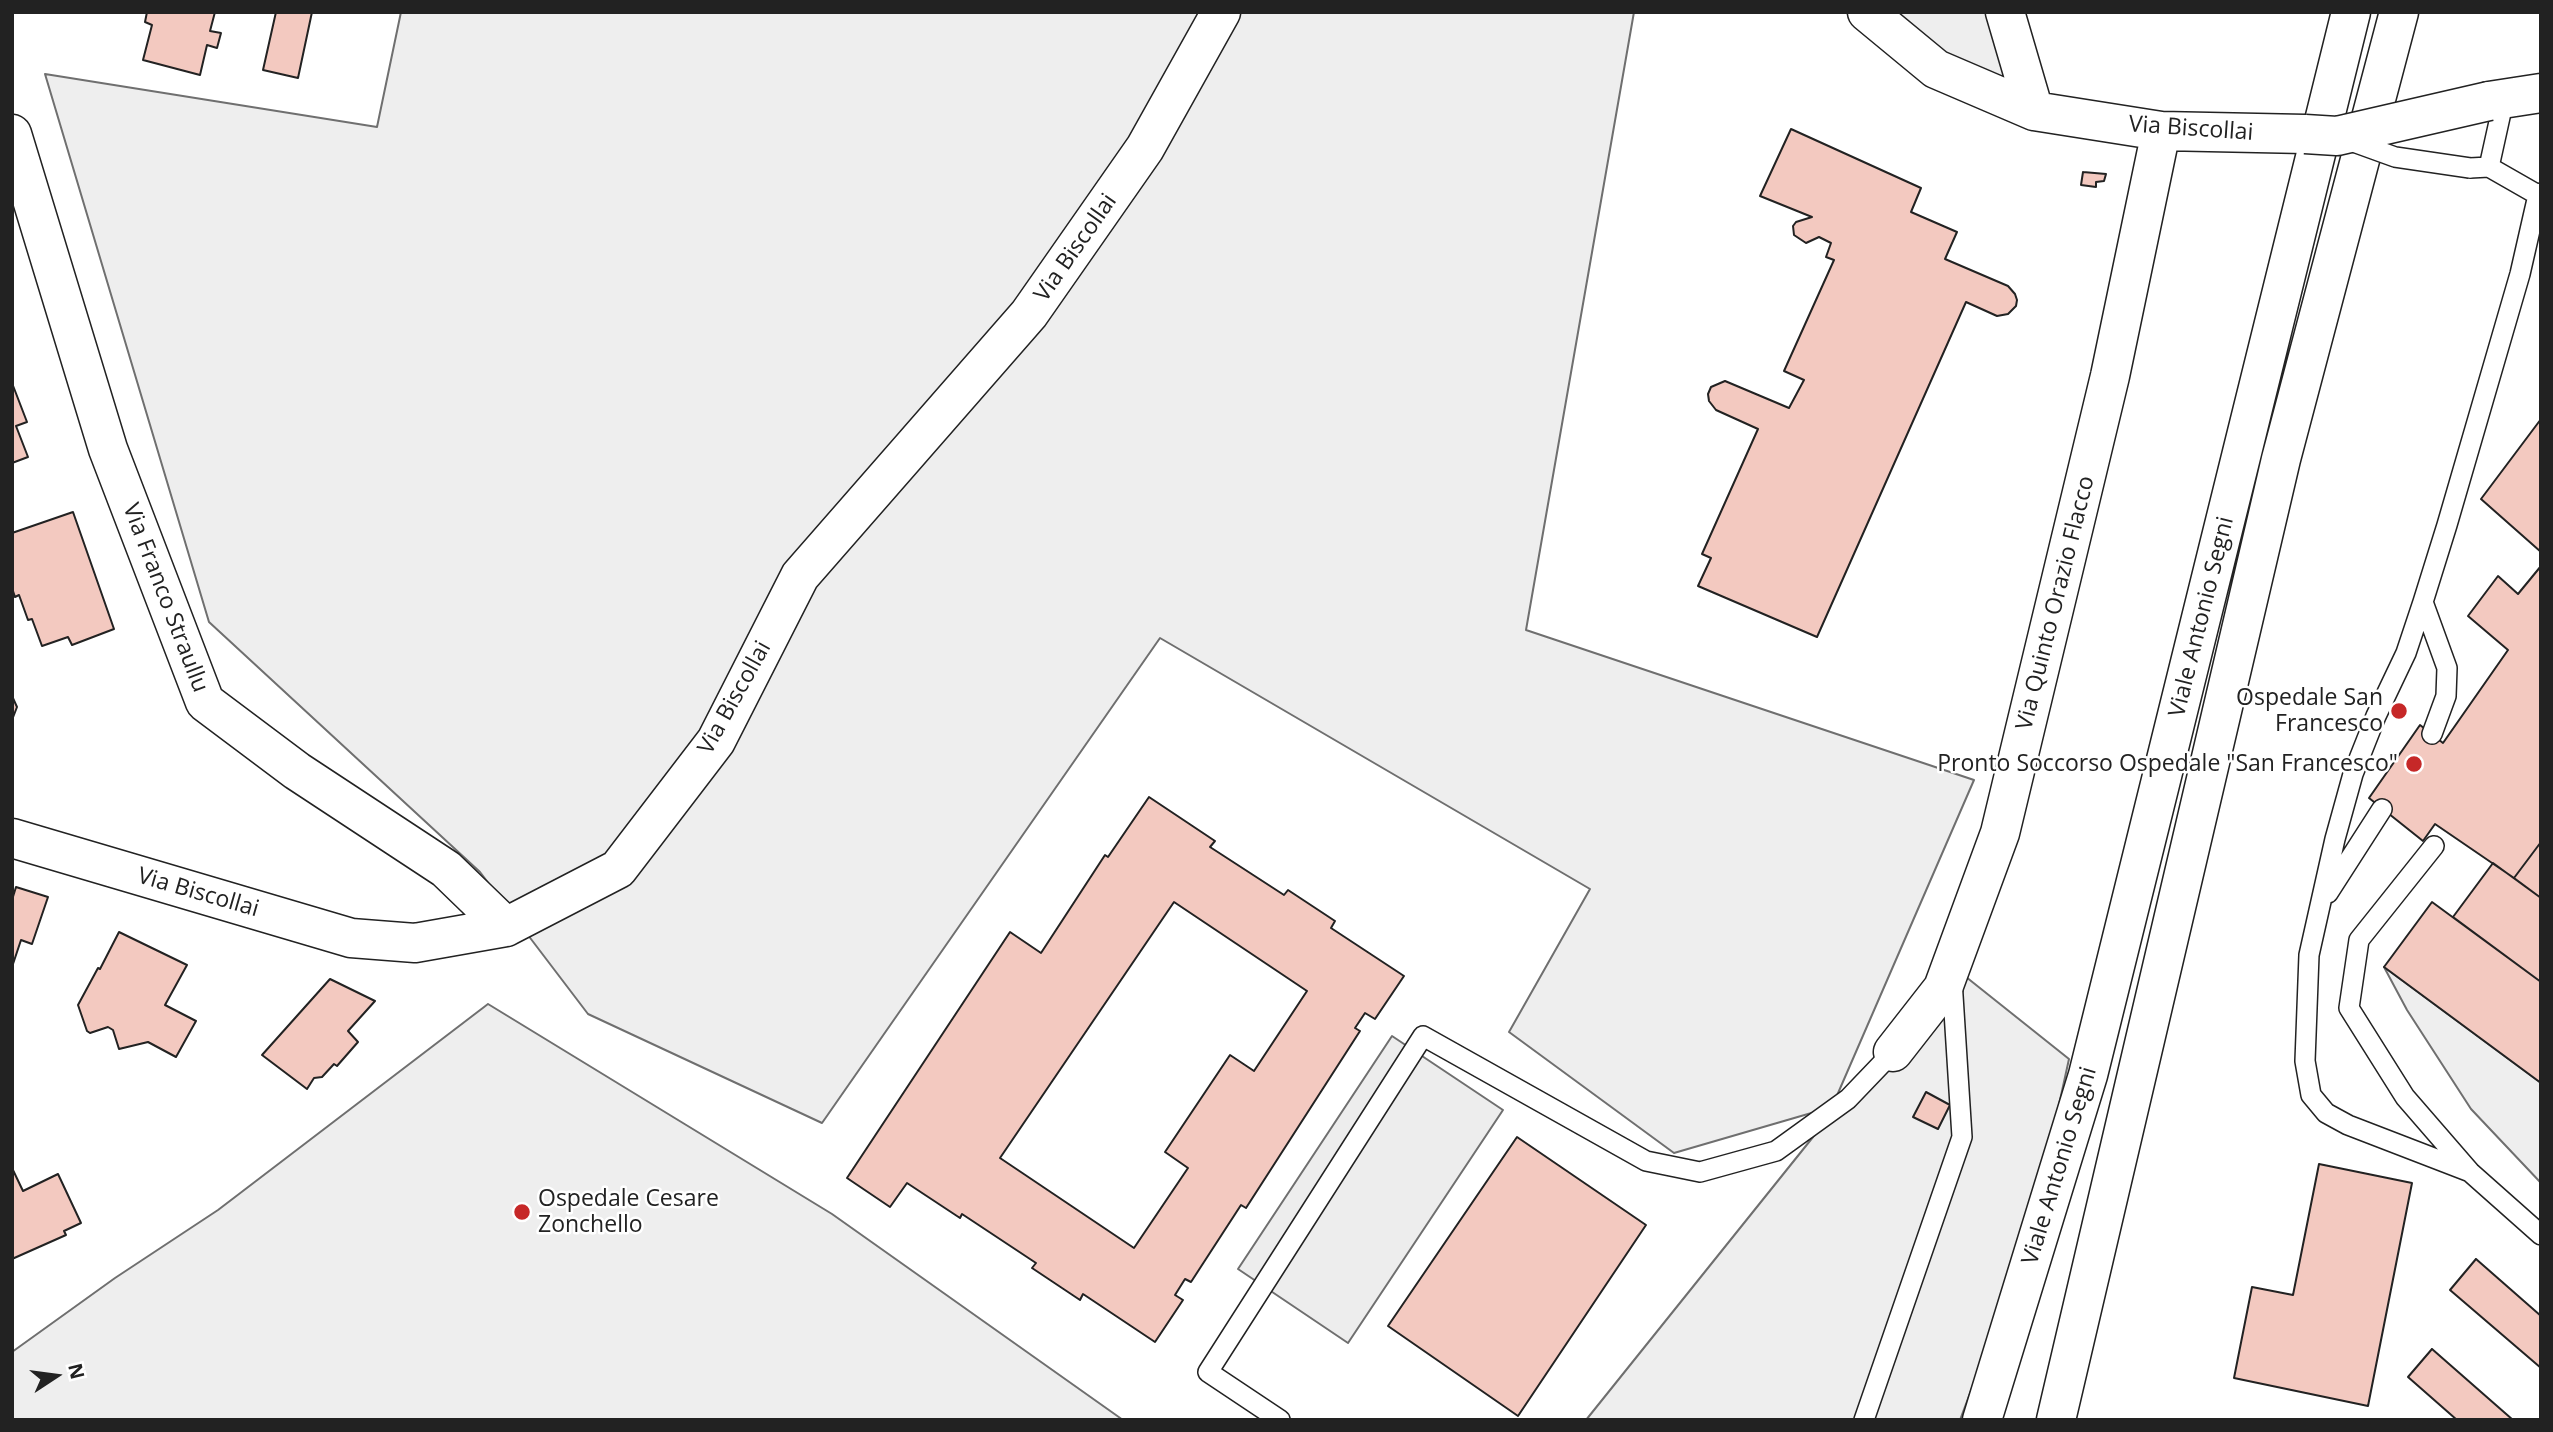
<!DOCTYPE html>
<html>
<head>
<meta charset="utf-8">
<style>
  body { margin:0 }
  #map { position:relative; width:2553px; height:1432px; overflow:hidden; background:#fff; font-family:"Open Sans",sans-serif }
  canvas { display:block }
  .frame { position:absolute; inset:0; border:14px solid #222; pointer-events:none }
  .north { position:absolute; left:21px; top:1341px; width:70px; height:70px; -webkit-text-stroke:5px #fff; paint-order:stroke; rotate:77deg; font-size:19px; font-weight:700; line-height:28px; text-align:center; color:#222 }
  .north::after { content:''; display:block; margin:auto; width:24px; height:32px; background:#222; clip-path:polygon(50% 0,100% 100%,50% 72%,0 100%) }
</style>
</head>
<body>
<div id="map">
<canvas width="2553" height="1432"></canvas>
<div class="frame"></div>
<div class="north">N</div>
</div>
<script>
const context = document.querySelector('canvas').getContext('2d');
context.lineJoin = 'round';
function fillPath(path, color) {
  context.fillStyle = color;
  context.fill(path, 'evenodd');
}
function toPath(rows) {
  const path = new Path2D();
  for (const r of rows) {
    path.moveTo(r[0], r[1]);
    for (let i = 2; i < r.length; i += 2) path.lineTo(r[i], r[i + 1]);
  }
  return path;
}
function stroke(path, color, width, dash) {
  context.strokeStyle = color;
  context.lineWidth = width;
  context.lineCap = dash ? 'butt' : 'round';
  context.setLineDash(dash || []);
  context.stroke(path);
}
function drawText(font, color, halo, rows, align = 'center') {
  context.font = font + ' "Open Sans",sans-serif';
  context.lineWidth = 5;
  context.setLineDash([]);
  context.textBaseline = 'middle';
  context.strokeStyle = halo;
  context.fillStyle = color;
  for (const [text, x, y, turn = 0] of rows) {
    context.save();
    context.translate(x, y);
    context.rotate((+turn || 0) * Math.PI / 180);
    context.textAlign = isNaN(turn) ? turn : align;
    if (halo) context.strokeText(text, 0, 0);
    context.fillText(text, 0, 0);
    context.restore();
  }
}
const green = toPath([
  [401,12,1634,12,1526,630,1974,780,1832,1107,1674,1153,1509,1032,1590,889,1160,638,822,1123,588,1014,480,872,209,622,45,74,377,127,401,12],
  [1876,12,2005,12,2014,102,1876,12],
  [1951,965,2069,1059,2032,1228,1960,1420,1586,1420,1951,965],
  [2384,967,2541,1083,2541,1183,2471,1109,2407,1010,2384,967],
  [488,1004,832,1214,1123,1420,12,1420,12,1352,115,1278,218,1210,488,1004]
]);
fillPath(green, '#eee');
stroke(green, '#6f6f6f', 2);
const parking = toPath([
  [1392,1036,1503,1110,1348,1343,1238,1269,1392,1036]
]);
fillPath(parking, '#ededed');
stroke(parking, '#6f6f6f', 2);
const building = toPath([
  [147,12,215,12,210,31,221,33,217,48,207,45,200,75,143,60,152,25,145,22,147,12],
  [276,12,312,12,298,78,263,70,276,12],
  [1791,129,1921,188,1911,212,1957,232,1945,259,2008,286,2015,294,2017,300,2016,306,2008,314,1997,316,1966,302,1817,637,1698,586,1711,558,1702,554,1758,429,1716,410,1709,401,1708,394,1711,387,1725,381,1789,408,1804,380,1784,371,1834,260,1826,257,1831,243,1819,237,1806,243,1794,235,1793,226,1796,222,1812,217,1760,196,1791,129],
  [2083,172,2106,174,2104,181,2096,182,2096,187,2081,185,2083,172],
  [12,383,27,422,16,426,28,457,12,463,12,383],
  [2541,419,2541,552,2481,499,2541,419],
  [73,512,114,629,72,645,68,637,42,646,32,619,28,620,19,595,15,597,12,588,12,533,73,512],
  [2541,566,2541,842,2514,878,2435,824,2423,841,2369,798,2420,725,2443,743,2508,650,2468,616,2498,576,2518,594,2541,566],
  [12,696,17,707,12,720,12,696],
  [1149,797,1215,841,1210,847,1284,895,1288,890,1335,921,1331,928,1404,976,1375,1019,1365,1013,1355,1028,1360,1031,1246,1208,1241,1205,1191,1282,1185,1279,1175,1295,1183,1300,1155,1342,1083,1294,1080,1300,1032,1268,1036,1263,962,1214,960,1218,907,1183,890,1207,847,1178,1010,932,1041,953,1105,855,1108,857,1149,797],
  [1174,902,1307,991,1254,1071,1230,1055,1165,1152,1188,1168,1134,1248,1000,1158,1174,902],
  [2541,842,2541,898,2514,878,2541,842],
  [2493,863,2541,898,2541,982,2453,917,2493,863],
  [16,887,48,897,32,944,21,940,13,964,12,900,16,887],
  [2432,902,2541,982,2541,1083,2384,967,2432,902],
  [119,932,187,965,165,1005,196,1021,176,1057,148,1042,119,1049,113,1030,108,1027,90,1033,87,1031,78,1005,98,968,100,969,119,932],
  [330,979,375,1001,348,1031,358,1042,337,1066,334,1064,322,1077,314,1078,307,1089,262,1055,330,979],
  [1926,1092,1950,1105,1938,1129,1913,1117,1926,1092],
  [1517,1137,1646,1225,1518,1416,1388,1326,1517,1137],
  [2319,1164,2412,1183,2368,1406,2234,1378,2252,1287,2293,1295,2319,1164],
  [12,1168,23,1191,58,1174,81,1223,64,1231,66,1235,12,1259,12,1168],
  [2476,1259,2541,1316,2541,1368,2450,1290,2476,1259],
  [2432,1349,2513,1420,2457,1420,2408,1377,2432,1349]
]);
fillPath(building, '#f3c9c0');
stroke(building, '#222', 2);
const service = toPath([
  [2489,167,2504,99],
  [2470,168,2489,167,2538,195],
  [2423,602,2447,668,2446,696,2432,734],
  [2434,846,2359,940,2349,1008,2405,1097,2470,1172,2541,1235],
  [2328,893,2382,809],
  [2470,1172,2348,1125,2326,1113,2311,1095,2305,1061,2309,955,2335,839,2353,774,2376,716,2406,653,2423,602,2447,525,2520,274,2538,195,2541,193],
  [1280,1420,1208,1372,1423,1036,1646,1161,1700,1172,1776,1151,1848,1099,1893,1052],
  [1864,1420,1962,1137,1952,980]
]);
const minor = toPath([
  [1867,12,1936,69,2034,111,2161,131,2305,134],
  [2005,12,2034,111],
  [2489,101,2541,93],
  [12,134,108,449,205,702,297,771,446,869,506,927],
  [12,838,351,938,415,943,506,927,618,869,716,741,800,576,1029,314,1145,148,1221,12],
  [1893,1052,1943,988,2000,833,2110,376,2161,131]
]);
const secondary = toPath([
  [1982,1420,2088,1075,2351,12],
  [2056,1420,2281,459,2399,12]
]);
stroke(service, '#222', 22);
stroke(minor, '#222', 41);
stroke(secondary, '#222', 41);
stroke(service, '#fff', 19);
stroke(minor, '#fff', 38);
stroke(secondary, '#fff', 38);
const serviceBridge = toPath([
  [2348,140,2395,157,2470,168]
]);
const minorBridge = toPath([
  [2305,134,2337,136,2489,101]
]);
stroke(serviceBridge, '#222', 22, []);
stroke(minorBridge, '#222', 41, []);
stroke(serviceBridge, '#fff', 19);
stroke(minorBridge, '#fff', 38);
for (const [x, y, r, color] of [
  [2399,711,9,"#c62828"],
  [2414,764,9,"#c62828"],
  [522,1212,9,"#c62828"]
]) {
  const dot = new Path2D();
  dot.arc(x, y, r, 0, 2 * Math.PI);
  context.fillStyle = color;
  context.fill(dot);
  stroke(dot, '#fff', 2.5);
}
drawText('23px', '#222', '#fff', [
  ["Via Biscollai",2191,129,4],
  ["Via Biscollai",1076,248,-55],
  ["Via Franco Straullu",165,598,69],
  ["Via Quinto Orazio Flacco",2056,603,-76],
  ["Viale Antonio Segni",2202,617,-76],
  ["Via Biscollai",735,698,-61],
  ["Via Biscollai",198,893,16],
  ["Viale Antonio Segni",2060,1166,-73]
]);
drawText('23px', '#222', '#fff', [
  ["Ospedale San",2383,698],
  ["Francesco",2383,724],
  ["Pronto Soccorso Ospedale \"San Francesco\"",2398,764],
  ["Ospedale Cesare",538,1199,"left"],
  ["Zonchello",538,1225,"left"]
], 'right');
</script>
</body>
</html>
